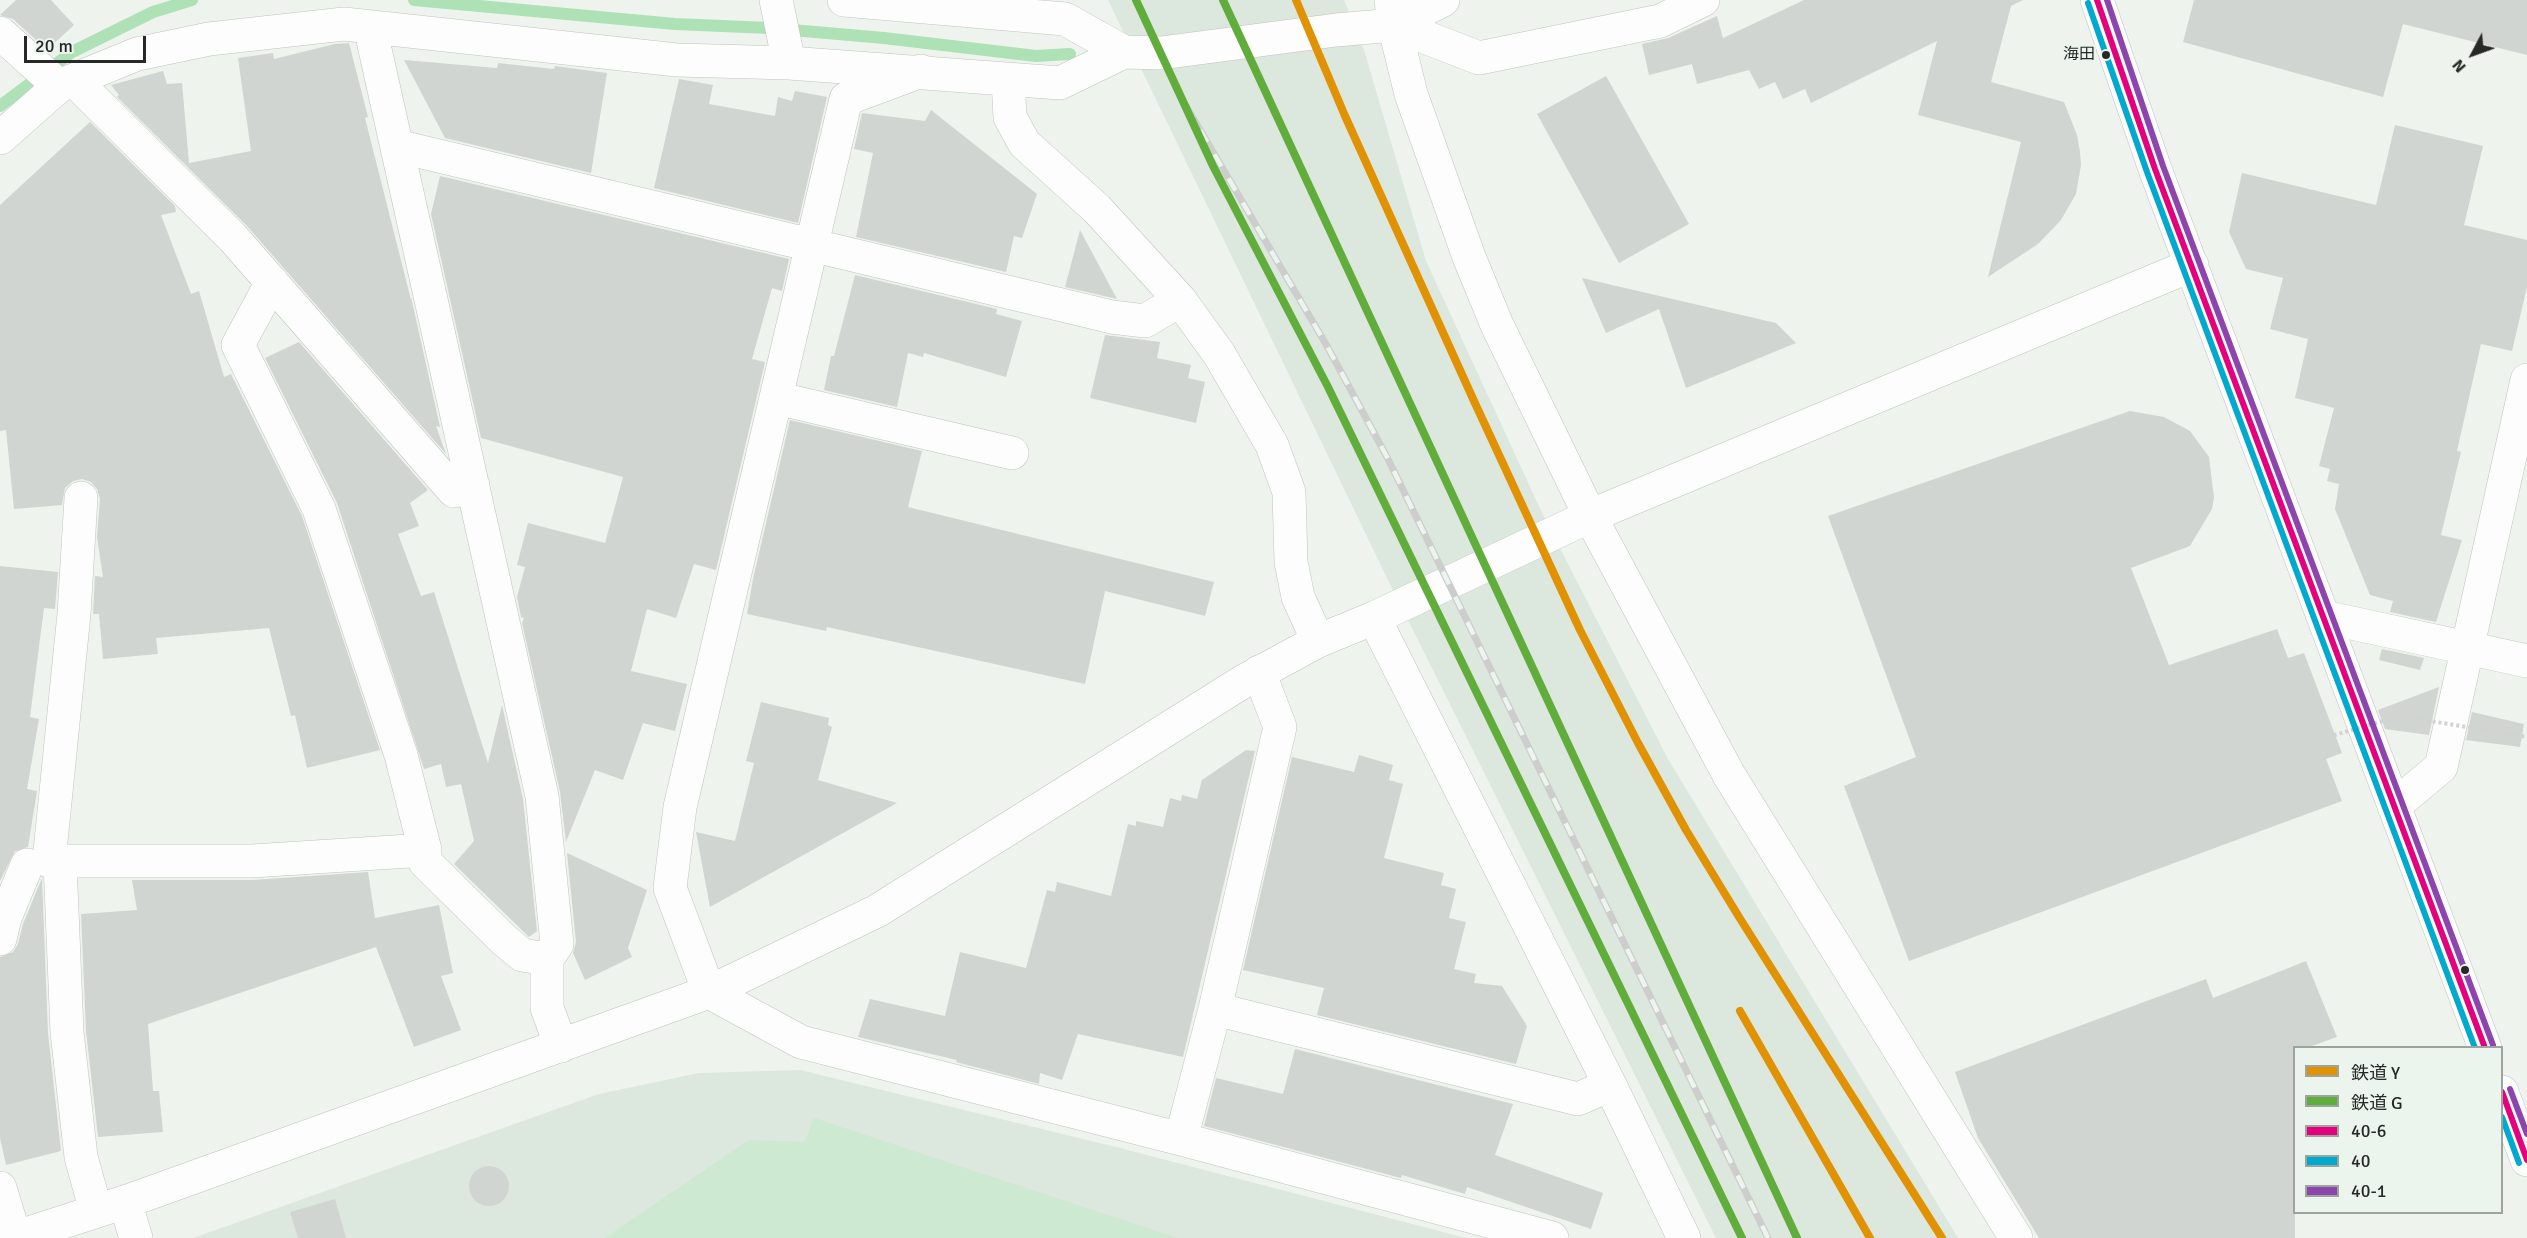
<!DOCTYPE html>
<html>
<head>
<meta charset="utf-8">
<style>
  body { margin:0 }
  #map { position:relative; width:2527px; height:1238px; overflow:hidden; background:#eef3ee; font-family:Signika,"Noto Sans JP",sans-serif }
  canvas { display:block }
  .legend { position:absolute; left:2293px; top:1046px; width:210px; height:168px; box-sizing:border-box; background:#ecf5ed; border:2px solid #9da39d; margin:0; padding:8px 10px; list-style:none; font-size:18px; color:#262926 }
  .legend li { display:flex; align-items:center; gap:12px; height:30px }
  .legend b { width:30px; border:2px solid #9da39d }
  .north { position:absolute; left:2443px; top:24px; width:60px; height:60px; -webkit-text-stroke:4px #ecf5ed; paint-order:stroke; rotate:229deg; font-size:16px; font-weight:700; line-height:24px; text-align:center; color:#262926 }
  .north::after { content:''; display:block; margin:auto; width:21px; height:27px; background:#262926; clip-path:polygon(50% 0,100% 100%,50% 72%,0 100%) }
  .scale { position:absolute; left:24px; top:36px; width:122px; height:27px; box-sizing:border-box; border:3px solid #262926; border-top:0; padding-left:8px; font-size:18px; line-height:21px; white-space:nowrap; color:#262926; -webkit-text-stroke:4px #ecf5ed; paint-order:stroke }
</style>
</head>
<body>
<div id="map">
<canvas width="2527" height="1238"></canvas>
<ul class="legend">
<li><b style="height:8px;background:#e19202"></b>鉄道 Y</li>
<li><b style="height:8px;background:#60ad3b"></b>鉄道 G</li>
<li><b style="height:8px;background:#e5007d"></b>40-6</li>
<li><b style="height:8px;background:#00a9ce"></b>40</li>
<li><b style="height:8px;background:#8e44ad"></b>40-1</li>
</ul>
<div class="north">N</div>
<div class="scale">20 m</div>
</div>
<script>
const context = document.querySelector('canvas').getContext('2d');
context.lineJoin = 'round';
function fillPath(path, color) {
  context.fillStyle = color;
  context.fill(path, 'evenodd');
}
function toPath(rows) {
  const path = new Path2D();
  for (const r of rows) {
    if (r.length === 3) {
      path.moveTo(r[0] + r[2], r[1]);
      path.arc(r[0], r[1], r[2], 0, 2 * Math.PI);
      continue;
    }
    path.moveTo(r[0], r[1]);
    for (let i = 2; i < r.length; i += 2) path.lineTo(r[i], r[i + 1]);
  }
  return path;
}
function stroke(path, color, width, dash) {
  context.strokeStyle = color;
  context.lineWidth = width;
  context.lineCap = dash ? 'butt' : 'round';
  context.setLineDash(dash || []);
  context.stroke(path);
}
function drawText(font, color, halo, rows, align = 'center') {
  context.font = font + ' Signika,"Noto Sans JP",sans-serif';
  context.lineWidth = 4.5;
  context.setLineDash([]);
  context.textBaseline = 'middle';
  context.strokeStyle = halo;
  context.fillStyle = color;
  for (const [text, x, y, turn = 0] of rows) {
    context.save();
    context.translate(x, y);
    context.rotate((+turn || 0) * Math.PI / 180);
    context.textAlign = isNaN(turn) ? turn : align;
    if (halo) context.strokeText(text, 0, 0);
    context.fillText(text, 0, 0);
    context.restore();
  }
}
fillPath(toPath([
  [1108,0,1344,0,1364,50,1426,261,1543,515,1668,759,1958,1238,1716,1238,1388,580],
  [800,1070,1120,1148,1466,1238,193,1238,599,1094,699,1073]
]), '#dce7dd');
fillPath(toPath([
  [814,1118,1177,1238,605,1238,749,1140,805,1142]
]), '#cde9d1');
stroke(toPath([
  [414,0,675,24,769,28,884,38,1036,56,1070,54],
  [0,106,72,52,153,12,192,0]
]), '#aee1b5', 12);
fillPath(toPath([
  [16,0,51,0,74,25,47,50,13,19,0,15],
  [1804,0,2023,0,2011,6,1991,82,2064,102,2077,135,2080,152,2081,165,2076,194,2061,220,2038,244,1988,277,2021,142,1918,115,1937,41,1811,103,1805,89,1783,99,1775,82,1759,89,1749,70,1697,84,1692,64,1649,75,1642,44,1668,38,1717,16,1723,38],
  [2194,0,2527,0,2527,55,2403,24,2383,97,2183,42],
  [349,43,368,117,365,118,411,300,411,297,440,427,436,426,446,454,247,226,117,97,119,95,111,85,163,71,167,84,182,83,189,163,251,151,238,58,273,53,274,59,335,44],
  [404,60,497,68,498,63,554,69,555,66,607,73,591,173,445,138],
  [1606,76,1689,224,1619,263,1537,114],
  [679,79,713,85,709,104,775,116,778,97,792,101,795,91,827,97,798,223,654,188],
  [931,110,1037,194,1022,238,1014,236,1006,272,856,237,873,153,854,149,862,113,925,121],
  [90,122,175,206,176,212,161,215,191,294,199,291,224,377,231,374,302,516,380,750,307,768,295,715,291,716,269,628,156,638,158,654,103,659,99,614,93,614,95,576,103,577,97,537,100,499,97,489,91,482,82,479,73,481,65,488,62,505,14,509,6,430,0,431,0,205],
  [2395,125,2483,146,2464,225,2527,240,2527,287,2512,351,2481,344,2457,451,2461,452,2441,535,2462,540,2436,622,2390,612,2393,601,2370,595,2335,509,2339,484,2327,481,2330,469,2319,466,2334,408,2295,398,2308,339,2270,329,2283,278,2246,269,2229,232,2242,173,2376,205],
  [440,176,789,259,782,291,772,288,752,359,765,362,716,570,694,564,676,618,647,609,631,671,687,684,675,731,643,723,623,780,595,770,566,842,560,792,522,623,524,618,521,617,517,597,525,567,517,565,528,523,605,543,623,477,481,438,431,214],
  [1080,230,1117,299,1065,287],
  [855,275,997,309,996,314,1022,321,1006,377,924,353,923,357,908,353,897,407,824,390,831,356,834,356],
  [1582,278,1776,323,1796,343,1686,388,1659,309,1606,333],
  [1105,335,1160,342,1157,358,1191,365,1188,378,1205,382,1196,423,1090,398],
  [299,342,428,490,410,503,419,526,398,534,421,596,434,592,488,763,502,705,523,799,537,931,529,937,454,864,474,841,461,784,446,787,441,764,424,769,337,503,265,358],
  [2130,411,2164,417,2190,431,2209,457,2214,498,2212,509,2190,546,2131,568,2169,665,2277,629,2288,658,2304,653,2342,753,2326,759,2342,801,1909,961,1844,786,1916,757,1828,516],
  [790,420,922,451,908,507,1214,582,1205,616,1105,591,1085,684,827,627,826,631,747,614,753,579],
  [0,566,58,572,55,609,44,608,30,717,39,719,27,789,37,791,28,847,15,851,0,881],
  [2382,649,2424,658,2420,670,2379,660],
  [2439,687,2429,735,2385,729,2378,710],
  [761,702,829,718,828,725,832,727,818,780,897,803,710,907,696,832,735,841,754,763,746,761],
  [2472,712,2524,724,2520,747,2466,740],
  [1246,750,1255,751,1183,1057,1078,1034,1062,1080,1040,1073,1039,1084,956,1062,957,1060,858,1037,870,999,945,1016,960,952,1026,968,1047,890,1055,892,1057,882,1111,896,1128,824,1136,826,1136,821,1163,827,1170,798,1181,801,1182,795,1197,799,1202,780],
  [1359,755,1393,765,1389,780,1403,784,1384,858,1444,873,1441,885,1456,889,1449,918,1466,922,1454,969,1476,974,1474,983,1502,986,1527,1026,1516,1064,1317,1015,1324,988,1243,970,1292,757,1354,772],
  [567,853,647,890,628,948,632,957,585,980,573,953,576,942],
  [368,872,375,918,439,905,453,973,441,976,461,1030,414,1047,376,947,148,1024,153,1091,159,1091,163,1132,98,1137,86,1031,81,914,137,910,132,880,253,880],
  [42,878,48,1033,61,1151,6,1165,0,1138,0,957,13,952,18,944,23,924],
  [2306,961,2337,1037,2309,1047,2295,1047,2295,1238,2039,1238,1978,1138,1955,1072,2206,979,2213,998],
  [1295,1049,1513,1104,1495,1155,1603,1193,1591,1229,1467,1187,1465,1194,1402,1175,1401,1178,1204,1126,1216,1078,1283,1094],
  [489,1186,20],
  [335,1199,346,1238,298,1238,290,1212]
]), '#d1d5d1');
const street = toPath([
  [776,0,789,63],
  [844,0,1065,19,1124,52,1161,53,1336,30,1394,25,1443,0],
  [1391,0,1394,25,1411,94,1469,257,1497,325,1590,516,1729,775,2016,1238],
  [1394,25,1479,58,1660,21,1703,0],
  [370,27,542,796,557,944,547,959,547,1008,561,1046],
  [0,33,59,86],
  [921,71,846,99,680,807,670,888,709,992,801,1042,1181,1139,1552,1238],
  [1008,80,1010,117,1024,143,1097,209,1180,300,1219,354,1272,445,1289,492,1291,562,1298,597,1318,641],
  [75,81,233,238,454,491,473,485],
  [0,138,59,86,137,54,209,39,344,24,677,60,789,63,1060,83,1124,52],
  [397,146,1112,317,1145,321,1180,300],
  [272,282,238,345,319,509,401,755,425,850,425,862,504,940,522,955,547,959],
  [776,398,1012,453],
  [81,498,74,614,49,861,252,861,425,850],
  [2324,617,2527,661],
  [1374,618,1610,1085,1684,1238],
  [2394,806,2441,767,2527,380],
  [60,862,67,1032,81,1157,96,1211],
  [0,939,5,918,27,865],
  [1215,1009,1578,1099,1610,1085],
  [1181,1139,1215,1009,1280,727,1259,672],
  [0,1188,15,1237],
  [125,1202,136,1238]
]);
const secondary = toPath([
  [2097,0,2155,169,2485,1048],
  [2502,1092,2527,1160],
  [14,1238,125,1202,709,992,877,911,1244,681,1318,641,1374,618,1590,516,2192,265]
]);
stroke(street, '#c0c4c0', 34);
stroke(secondary, '#c0c4c0', 34);
stroke(street, '#fcfdfc', 33);
stroke(secondary, '#fcfdfc', 33);
const rail = toPath([
  [1186,106,1327,346,1387,457,1768,1238]
]);
stroke(rail, '#cccdcc', 7);
stroke(rail, '#ecf5ed', 4.5, [14]);
stroke(toPath([
  [2328,737,2400,716,2527,737]
]), '#d1d2d1', 4, [3, 3]);
stroke(toPath([
  [2097,0,2155,169,2485,1048],
  [2502,1092,2527,1160]
]), '#e5007d', 6);
stroke(toPath([
  [2088,3,2147,172,2475,1048],
  [2502,1117,2519,1163]
]), '#00a9ce', 6);
stroke(toPath([
  [2107,0,2163,166,2493,1045],
  [2510,1089,2527,1134]
]), '#8e44ad', 6);
stroke(toPath([
  [1296,0,1345,116,1474,401,1580,630,1638,743,1686,830,1739,917,1942,1238],
  [1740,1011,1870,1238]
]), '#e19202', 8);
stroke(toPath([
  [1136,0,1213,166,1328,387,1742,1238],
  [1223,0,1797,1238]
]), '#60ad3b', 8);
for (const [x, y, r, color] of [
  [2106,55,5,"#262926"],
  [2465,970,5,"#262926"]
]) {
  const dot = new Path2D();
  dot.arc(x, y, r, 0, 2 * Math.PI);
  context.fillStyle = color;
  context.fill(dot);
  stroke(dot, '#ecf5ed', 2);
}
drawText('16px', '#262926', '#ecf5ed', [
  ["海田",2095,55]
], 'right');
</script>
</body>
</html>
